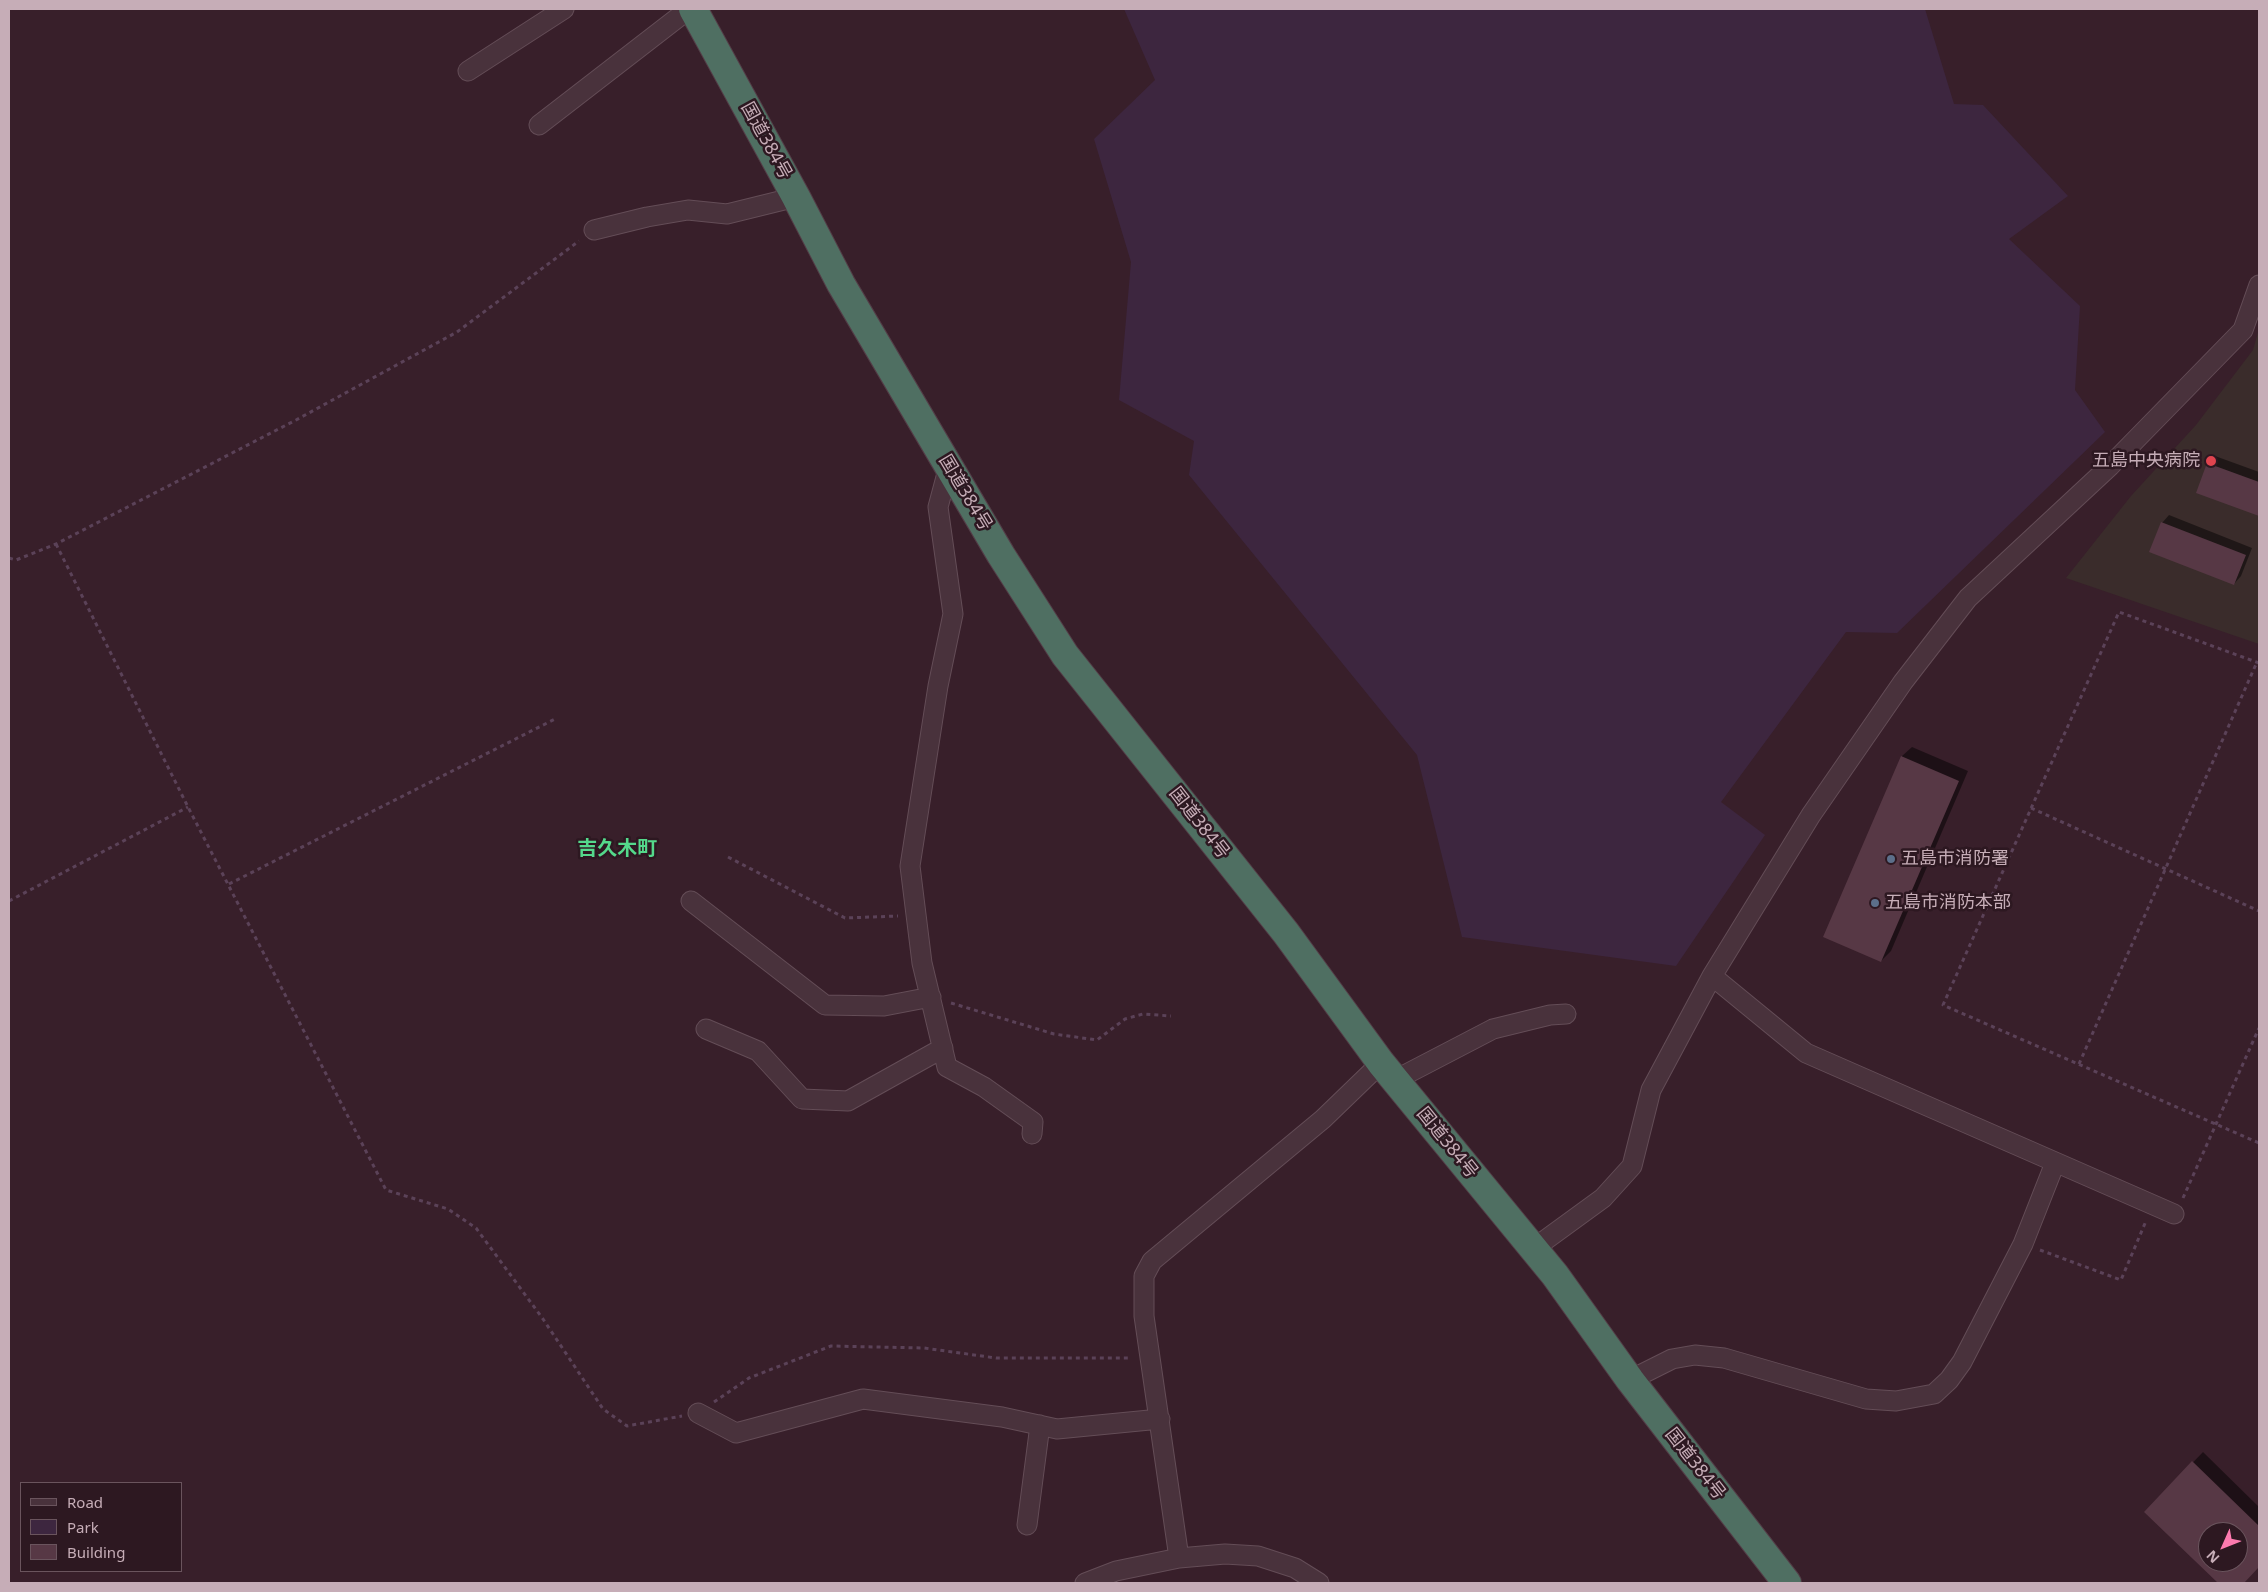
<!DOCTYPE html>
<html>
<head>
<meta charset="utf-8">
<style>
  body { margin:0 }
  #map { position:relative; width:2268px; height:1592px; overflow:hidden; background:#381f2a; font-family:"Noto Sans",sans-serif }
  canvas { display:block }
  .frame { position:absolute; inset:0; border:10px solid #c6adb7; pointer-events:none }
  .legend { position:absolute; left:20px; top:1482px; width:162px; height:90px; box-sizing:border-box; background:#2d1821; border:1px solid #6a545d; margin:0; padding:6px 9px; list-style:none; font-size:15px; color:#c6adb7 }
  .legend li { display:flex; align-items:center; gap:10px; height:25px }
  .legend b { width:25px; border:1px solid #6a545d }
  .north { position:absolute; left:2198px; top:1522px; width:50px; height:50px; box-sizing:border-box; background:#2d1821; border:1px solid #6a545d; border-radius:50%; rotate:226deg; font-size:14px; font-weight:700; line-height:20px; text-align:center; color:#c6adb7 }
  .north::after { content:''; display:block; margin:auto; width:18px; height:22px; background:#fd7aaf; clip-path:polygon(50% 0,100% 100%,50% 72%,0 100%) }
</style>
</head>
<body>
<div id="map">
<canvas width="2268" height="1592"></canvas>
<div class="frame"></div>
<ul class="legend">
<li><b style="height:6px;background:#49323c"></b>Road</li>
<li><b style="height:14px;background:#3d263f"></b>Park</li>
<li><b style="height:14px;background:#573845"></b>Building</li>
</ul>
<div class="north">N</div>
</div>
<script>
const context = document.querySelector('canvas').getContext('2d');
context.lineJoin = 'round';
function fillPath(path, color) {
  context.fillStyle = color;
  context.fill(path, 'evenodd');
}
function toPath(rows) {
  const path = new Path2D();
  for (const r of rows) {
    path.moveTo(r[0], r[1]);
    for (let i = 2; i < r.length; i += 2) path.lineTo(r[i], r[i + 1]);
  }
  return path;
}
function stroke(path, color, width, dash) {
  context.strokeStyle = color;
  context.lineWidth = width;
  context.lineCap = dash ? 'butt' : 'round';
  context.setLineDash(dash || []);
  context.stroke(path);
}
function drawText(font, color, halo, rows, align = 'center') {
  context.font = font + ' "Noto Sans","Noto Sans JP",sans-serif';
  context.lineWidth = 5;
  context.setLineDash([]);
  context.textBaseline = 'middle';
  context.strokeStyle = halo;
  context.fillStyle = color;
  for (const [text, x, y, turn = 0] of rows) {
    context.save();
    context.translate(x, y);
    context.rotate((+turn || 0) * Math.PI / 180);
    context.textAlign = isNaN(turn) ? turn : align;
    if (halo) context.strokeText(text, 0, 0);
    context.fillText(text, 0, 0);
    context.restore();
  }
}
fillPath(toPath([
  [2259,329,2259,644,2066,578,2131,496,2196,425,2253,350]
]), '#3a2c2b');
fillPath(toPath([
  [1124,9,1925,9,1954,104,1983,105,2068,196,2009,239,2080,306,2075,390,2105,432,1897,633,1846,632,1721,802,1765,835,1676,966,1462,937,1417,755,1189,475,1194,441,1119,400,1131,262,1094,139,1155,80]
]), '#3d263f');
fillPath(toPath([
  [2215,456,2259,472,2259,515,2198,492,2208,464],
  [2169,515,2252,548,2241,576,2234,584,2162,523],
  [1912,747,1968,771,1891,951,1881,961,1902,756],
  [2203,1452,2259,1507,2259,1566,2242,1583,2220,1583,2145,1512],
  [2208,1532,2238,1532,2238,1562,2208,1562]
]), '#0007');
fillPath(toPath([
  [2207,463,2259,482,2259,516,2196,493],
  [2161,522,2246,555,2234,585,2149,552],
  [1901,756,1959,781,1881,962,1823,937],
  [2192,1461,2259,1526,2259,1567,2244,1583,2218,1583,2144,1512],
  [2208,1532,2238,1532,2238,1562,2208,1562]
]), '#573845');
const minor = toPath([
  [468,71,564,9],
  [539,125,689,9],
  [594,230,647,217,688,210,727,214,796,197],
  [949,466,938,507,953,614,938,686,910,866,922,963,947,1067,984,1087,1033,1122,1032,1134],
  [691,901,825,1005,884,1006,931,997],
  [1712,976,1806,1053,2174,1214],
  [706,1029,758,1051,802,1099,848,1101,943,1048],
  [1395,1080,1493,1029,1550,1015,1566,1014],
  [1533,1249,1603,1198,1632,1166,1651,1090,1712,976,1811,815,1903,682,1968,598,2110,466,2243,330,2259,285],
  [1630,1380,1672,1359,1695,1355,1724,1358,1866,1399,1896,1401,1934,1394,1949,1380,1962,1362,2023,1244,2055,1163],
  [698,1413,736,1433,863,1399,1002,1417,1057,1429,1160,1419],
  [1027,1525,1040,1425],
  [1179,1558,1144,1316,1144,1276,1152,1261,1323,1119,1381,1063],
  [1085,1583,1116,1571,1179,1558,1225,1554,1258,1556,1295,1568,1319,1583]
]);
const highway = toPath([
  [693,9,796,197,841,284,1001,555,1065,655,1286,933,1381,1063,1555,1275,1630,1380,1787,1583]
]);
stroke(minor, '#644d57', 21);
stroke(highway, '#533d47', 30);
stroke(toPath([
  [56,544,188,807,386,1190,448,1209,476,1228,543,1319,603,1409,627,1426,682,1416],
  [9,558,16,560,56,544,296,420,457,332,579,241],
  [2259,663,2119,612,1943,1005,2259,1143],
  [2031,808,2259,911],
  [728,857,845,918,898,916],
  [229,884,555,719],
  [9,901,188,807],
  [951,1003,1054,1034,1097,1040,1125,1019,1143,1014,1171,1016],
  [2079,1064,2257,662],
  [2183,1198,2259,1028],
  [2040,1250,2121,1280,2146,1221],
  [714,1402,749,1378,831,1346,924,1348,996,1358,1131,1358]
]), '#5b4258', 3, [4, 4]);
stroke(minor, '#49323c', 19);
stroke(highway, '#4f6f62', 28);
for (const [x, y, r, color] of [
  [2211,461,6,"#e0444e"],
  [1891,859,5,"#5c6f8a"],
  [1875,903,5,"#5c6f8a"]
]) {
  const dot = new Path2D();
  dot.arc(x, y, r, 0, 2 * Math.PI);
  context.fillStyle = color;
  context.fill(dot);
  stroke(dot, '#2d1821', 2);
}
drawText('18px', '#c6adb7', '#2d1821', [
  ["国道384号",766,141,61],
  ["国道384号",965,493,59],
  ["国道384号",1199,823,52],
  ["国道384号",1447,1143,51],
  ["国道384号",1695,1464,52]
]);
drawText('18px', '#c6adb7', '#2d1821', [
  ["五島中央病院",2200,461,"right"],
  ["五島市消防署",1901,859],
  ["五島市消防本部",1885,903]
], 'left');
drawText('bold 20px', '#54d98b', '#2d1821', [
  ["吉久木町",617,849]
]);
</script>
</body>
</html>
